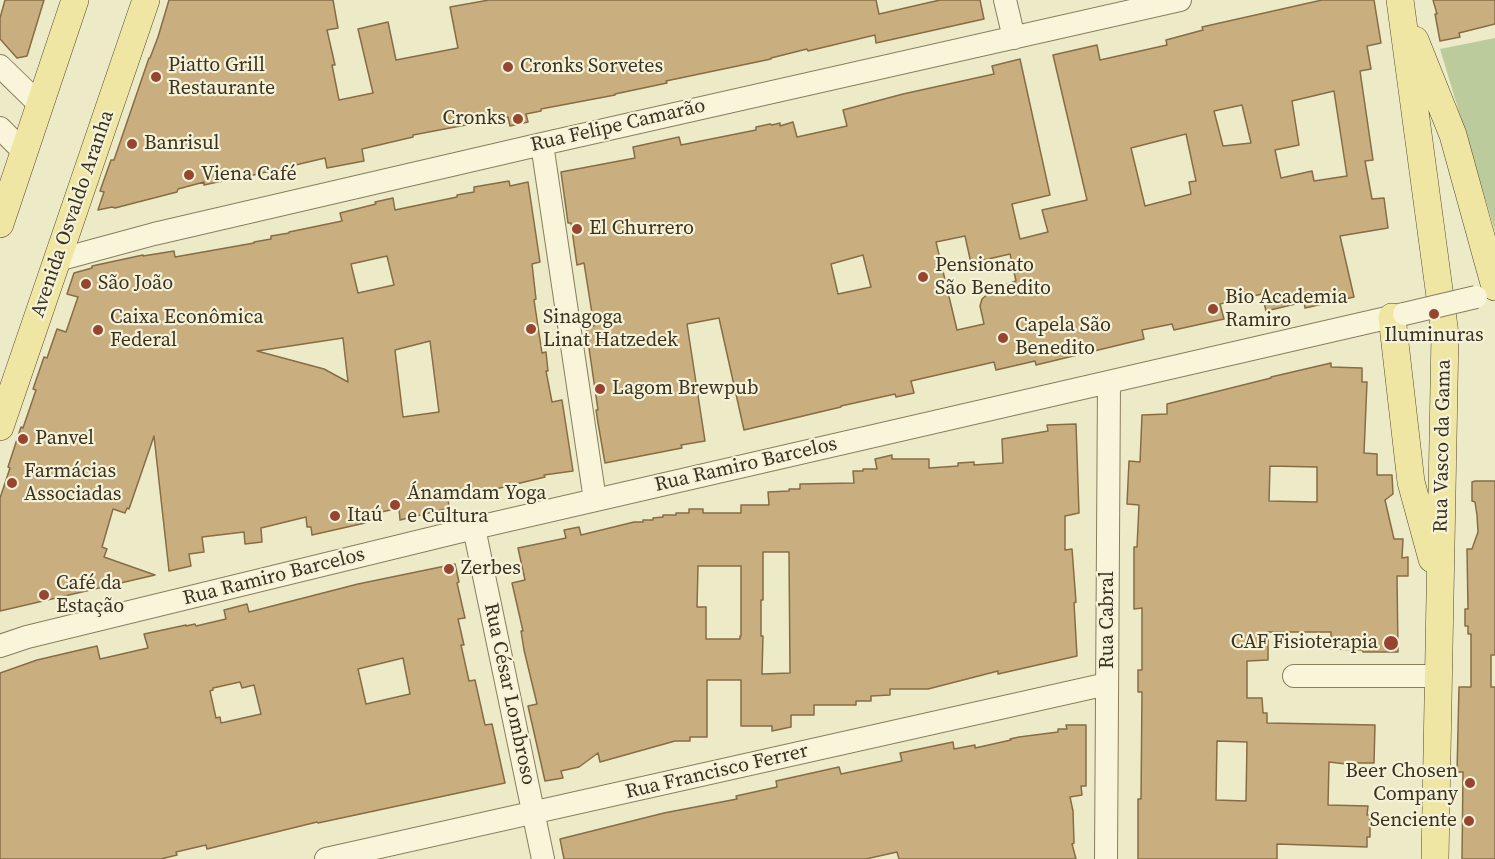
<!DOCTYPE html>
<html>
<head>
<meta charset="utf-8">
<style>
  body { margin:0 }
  canvas { display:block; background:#edeac8 }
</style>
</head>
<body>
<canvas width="1495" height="859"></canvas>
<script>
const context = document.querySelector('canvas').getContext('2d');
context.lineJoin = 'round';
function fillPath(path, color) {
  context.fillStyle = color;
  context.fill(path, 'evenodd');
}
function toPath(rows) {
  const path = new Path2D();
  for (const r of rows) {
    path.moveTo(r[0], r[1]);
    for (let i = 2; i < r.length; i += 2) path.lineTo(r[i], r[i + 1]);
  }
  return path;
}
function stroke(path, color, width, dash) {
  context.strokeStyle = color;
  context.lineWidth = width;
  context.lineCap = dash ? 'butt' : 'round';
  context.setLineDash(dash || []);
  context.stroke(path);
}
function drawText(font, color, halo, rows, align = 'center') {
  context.font = font + ' "Source Serif 4",serif';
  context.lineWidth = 4.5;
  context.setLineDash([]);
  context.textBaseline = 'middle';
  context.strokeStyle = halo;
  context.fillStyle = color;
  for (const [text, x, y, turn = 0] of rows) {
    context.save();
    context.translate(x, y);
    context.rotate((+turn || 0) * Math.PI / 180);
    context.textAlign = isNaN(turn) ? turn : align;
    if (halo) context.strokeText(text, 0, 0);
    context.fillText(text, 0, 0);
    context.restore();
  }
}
fillPath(toPath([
  [1495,38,1495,231,1440,49]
]), '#bccb9c');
const building = toPath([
  [5,0,44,0,27,56,17,58,0,39,0,18,5,0],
  [169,0,333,0,338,28,327,30,335,65,332,65,339,100,373,93,358,29,388,22,396,60,458,48,450,7,489,0,876,0,879,14,940,0,980,0,984,19,876,43,875,35,808,51,807,49,771,58,771,59,666,81,667,83,615,94,615,95,541,109,541,111,526,114,528,122,510,126,508,117,413,135,413,137,362,149,364,161,327,168,325,158,245,177,245,176,204,185,204,182,178,189,177,192,115,208,112,207,98,210,104,192,100,191,111,160,114,160,149,58,150,58,158,37,169,0],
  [1322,0,1374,0,1381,43,1367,46,1371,69,1360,71,1373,160,1365,161,1372,199,1384,198,1388,228,1340,236,1354,297,1305,308,1304,302,1266,311,1262,294,1220,304,1224,319,1174,330,1172,324,1142,330,1144,339,1036,365,1035,361,996,370,994,362,911,381,914,393,896,397,895,394,841,406,841,407,744,430,719,318,687,324,705,441,681,445,682,448,605,463,598,423,596,410,598,410,586,327,594,326,584,263,577,265,571,223,568,223,561,172,635,158,633,147,679,137,681,145,756,130,756,127,770,124,772,125,780,123,780,126,793,122,797,137,847,126,843,110,903,94,994,74,992,66,1020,59,1050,195,1012,204,1020,239,1048,232,1042,210,1087,200,1053,55,1097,45,1100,60,1167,45,1166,40,1203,30,1202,27,1322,0],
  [1334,91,1347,176,1314,181,1312,171,1281,178,1275,150,1299,145,1292,101,1334,91],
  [1242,105,1251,143,1223,146,1214,111,1242,105],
  [1186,134,1196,181,1189,182,1191,194,1145,206,1131,148,1186,134],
  [965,236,971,263,1010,254,1016,281,1007,284,1008,289,989,293,982,299,980,306,984,324,957,330,936,242,965,236],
  [863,255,871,287,838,294,831,264,863,255],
  [1433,0,1495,0,1495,24,1459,33,1460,37,1440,41,1435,14,1437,14,1433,0],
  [509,181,510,186,528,182,540,262,532,264,536,299,534,300,542,353,546,352,548,371,546,371,552,402,562,400,573,471,544,475,545,477,467,496,448,498,449,508,400,520,399,508,364,516,365,523,312,535,311,527,307,527,306,517,261,528,262,542,245,544,244,532,202,537,204,552,189,554,191,566,169,571,154,436,129,509,127,508,125,513,113,509,102,547,107,549,104,557,155,575,0,611,0,498,10,468,8,467,21,427,23,428,36,390,33,389,44,357,47,358,57,329,66,332,78,297,67,294,74,273,92,268,92,266,143,255,143,256,174,251,175,257,254,243,254,242,271,239,271,236,289,233,289,232,342,221,340,213,376,204,375,202,393,198,395,210,457,197,457,195,474,192,474,187,509,181],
  [387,256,394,285,358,293,351,264,387,256],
  [343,338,348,382,324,369,257,351,343,338],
  [430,341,439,412,403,417,395,350,430,341],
  [1331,363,1331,367,1362,368,1362,382,1367,382,1364,453,1377,454,1377,475,1392,475,1393,494,1385,500,1394,539,1403,539,1402,558,1408,557,1408,576,1397,576,1398,652,1363,652,1362,650,1331,649,1331,632,1268,632,1268,660,1247,661,1247,698,1262,698,1263,713,1267,713,1267,723,1375,725,1374,763,1346,763,1346,764,1329,762,1328,805,1368,806,1367,815,1370,815,1370,837,1367,837,1367,847,1277,844,1277,859,1138,859,1138,799,1141,799,1142,692,1138,692,1138,670,1142,670,1142,608,1134,609,1134,547,1137,547,1139,505,1127,504,1129,461,1140,462,1142,415,1167,414,1167,404,1271,378,1271,377,1331,363],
  [1270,466,1317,467,1317,502,1269,501,1270,466],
  [1217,741,1247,742,1246,801,1216,800,1217,741],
  [1076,424,1079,513,1065,516,1065,550,1072,549,1076,602,1074,603,1077,656,998,674,998,671,928,689,890,689,890,695,871,696,871,701,856,701,856,705,814,705,814,715,791,715,791,727,772,731,772,726,741,726,741,680,707,680,707,737,690,737,690,741,675,741,600,762,598,753,579,767,561,771,563,778,545,781,528,706,537,704,524,650,521,631,523,631,512,583,525,580,518,548,566,538,564,530,579,527,581,535,634,522,643,522,643,520,653,520,653,518,663,517,663,515,676,515,676,513,689,513,689,509,703,509,703,513,741,513,741,505,769,505,768,492,789,491,789,489,800,489,800,484,854,483,853,471,863,471,863,469,877,469,875,459,892,455,892,459,929,459,929,468,958,466,958,463,974,462,974,465,1003,463,1002,439,1048,431,1047,425,1076,424],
  [763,552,789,552,790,673,762,674,763,636,761,636,761,600,763,600,763,552],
  [698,566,741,566,741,636,740,636,740,639,706,639,706,607,697,607,698,566],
  [1475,481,1495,481,1495,655,1491,655,1491,687,1495,687,1495,859,1462,859,1463,772,1457,772,1459,687,1471,687,1471,634,1468,634,1468,626,1465,626,1465,609,1468,609,1467,549,1472,549,1478,532,1477,515,1475,502,1472,501,1472,482,1475,481],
  [455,564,459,582,457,583,465,618,458,619,464,645,461,645,469,681,475,680,485,725,492,724,505,783,318,823,317,822,207,849,206,845,176,852,177,855,161,859,0,859,0,673,37,660,97,646,100,659,148,648,144,634,186,625,186,626,195,624,196,626,226,619,224,610,247,604,249,612,358,584,455,564],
  [403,658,410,694,366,704,358,669,403,658],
  [240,682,242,688,254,685,261,714,221,723,220,717,216,718,210,691,213,690,213,688,240,682],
  [1066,725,1086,725,1086,786,1081,786,1082,795,1070,797,1073,811,1074,843,1072,844,1076,859,899,859,897,852,866,859,564,859,560,839,664,813,737,799,736,796,777,787,776,781,839,767,841,774,902,761,900,753,953,742,954,749,975,745,975,748,1011,740,1010,739,1019,737,1058,732,1058,729,1067,729,1066,725]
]);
fillPath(building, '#c9ae80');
stroke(building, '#876d44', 1.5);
const minor = toPath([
  [1005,0,1014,38],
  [0,66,40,105],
  [0,128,24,152],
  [542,144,595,500],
  [58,260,154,234,542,144,1180,0],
  [474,528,543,859],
  [0,646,27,637,474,528,1404,314],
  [1294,676,1438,676],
  [326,859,1107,684],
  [1106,859,1109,382]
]);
const major = toPath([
  [1400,0,1445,334,1435,859],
  [1415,40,1453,135,1495,287],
  [0,224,75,0],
  [1392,317,1411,482,1432,559],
  [0,427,146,0]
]);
stroke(minor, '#897e5e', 24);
stroke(major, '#574b31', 28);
stroke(minor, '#f8f5db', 22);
stroke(major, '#eee6a2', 27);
const minorBridge = toPath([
  [1404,314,1476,297]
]);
stroke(minorBridge, '#897e5e', 24, []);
stroke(minorBridge, '#f8f5db', 22);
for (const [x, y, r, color] of [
  [508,67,6,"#954530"],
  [156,77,6,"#954530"],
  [518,119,6,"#954530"],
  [132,144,6,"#954530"],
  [189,175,6,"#954530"],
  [577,229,6,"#954530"],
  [923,277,6,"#954530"],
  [86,284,6,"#954530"],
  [1213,309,6,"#954530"],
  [1434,314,6,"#954530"],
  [531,329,6,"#954530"],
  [98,330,6,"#954530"],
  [1003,338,6,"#954530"],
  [600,389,6,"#954530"],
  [23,439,6,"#954530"],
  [12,483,6,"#954530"],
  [395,505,6,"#954530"],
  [335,516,6,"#954530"],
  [449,569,6,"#954530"],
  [44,595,6,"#954530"],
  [1391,643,8,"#954530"],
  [1470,783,6,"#954530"],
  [1469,821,6,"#954530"]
]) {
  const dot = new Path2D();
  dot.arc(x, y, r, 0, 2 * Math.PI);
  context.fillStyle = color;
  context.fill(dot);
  stroke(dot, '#f5f2d8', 2);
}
drawText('20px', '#3a3221', '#f5f2d8', [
  ["Piatto Grill",168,66],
  ["Restaurante",168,89],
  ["Cronks Sorvetes",520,67],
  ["Cronks",506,119,"right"],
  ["Banrisul",144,144],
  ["Viena Café",201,175],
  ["El Churrero",589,229],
  ["Pensionato",935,266],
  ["São Benedito",935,289],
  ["São João",98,284],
  ["Bio Academia",1225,298],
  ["Ramiro",1225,321],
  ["Caixa Econômica",110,318],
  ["Federal",110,341],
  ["Sinagoga",543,318],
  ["Linat Hatzedek",543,341],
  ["Capela São",1015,326],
  ["Benedito",1015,349],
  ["Iluminuras",1434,336,"center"],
  ["Lagom Brewpub",612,389],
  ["Panvel",35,439],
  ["Farmácias",24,472],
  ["Associadas",24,495],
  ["Ánamdam Yoga",407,494],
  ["e Cultura",407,517],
  ["Itaú",347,516],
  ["Zerbes",461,569],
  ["Café da",56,584],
  ["Estação",56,607],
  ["CAF Fisioterapia",1378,643,"right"],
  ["Beer Chosen",1458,772,"right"],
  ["Company",1458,795,"right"],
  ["Senciente",1457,821,"right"]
], 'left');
drawText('20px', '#3a3221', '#f5f2d8', [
  ["Rua Felipe Camarão",618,126,-13],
  ["Avenida Osvaldo Aranha",73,214,-71],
  ["Rua Vasco da Gama",1443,446,-89],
  ["Rua Ramiro Barcelos",746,465,-13],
  ["Rua Ramiro Barcelos",274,577,-14],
  ["Rua Cabral",1108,620,-90],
  ["Rua César Lombroso",509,694,78],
  ["Rua Francisco Ferrer",717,772,-13]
]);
</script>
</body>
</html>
